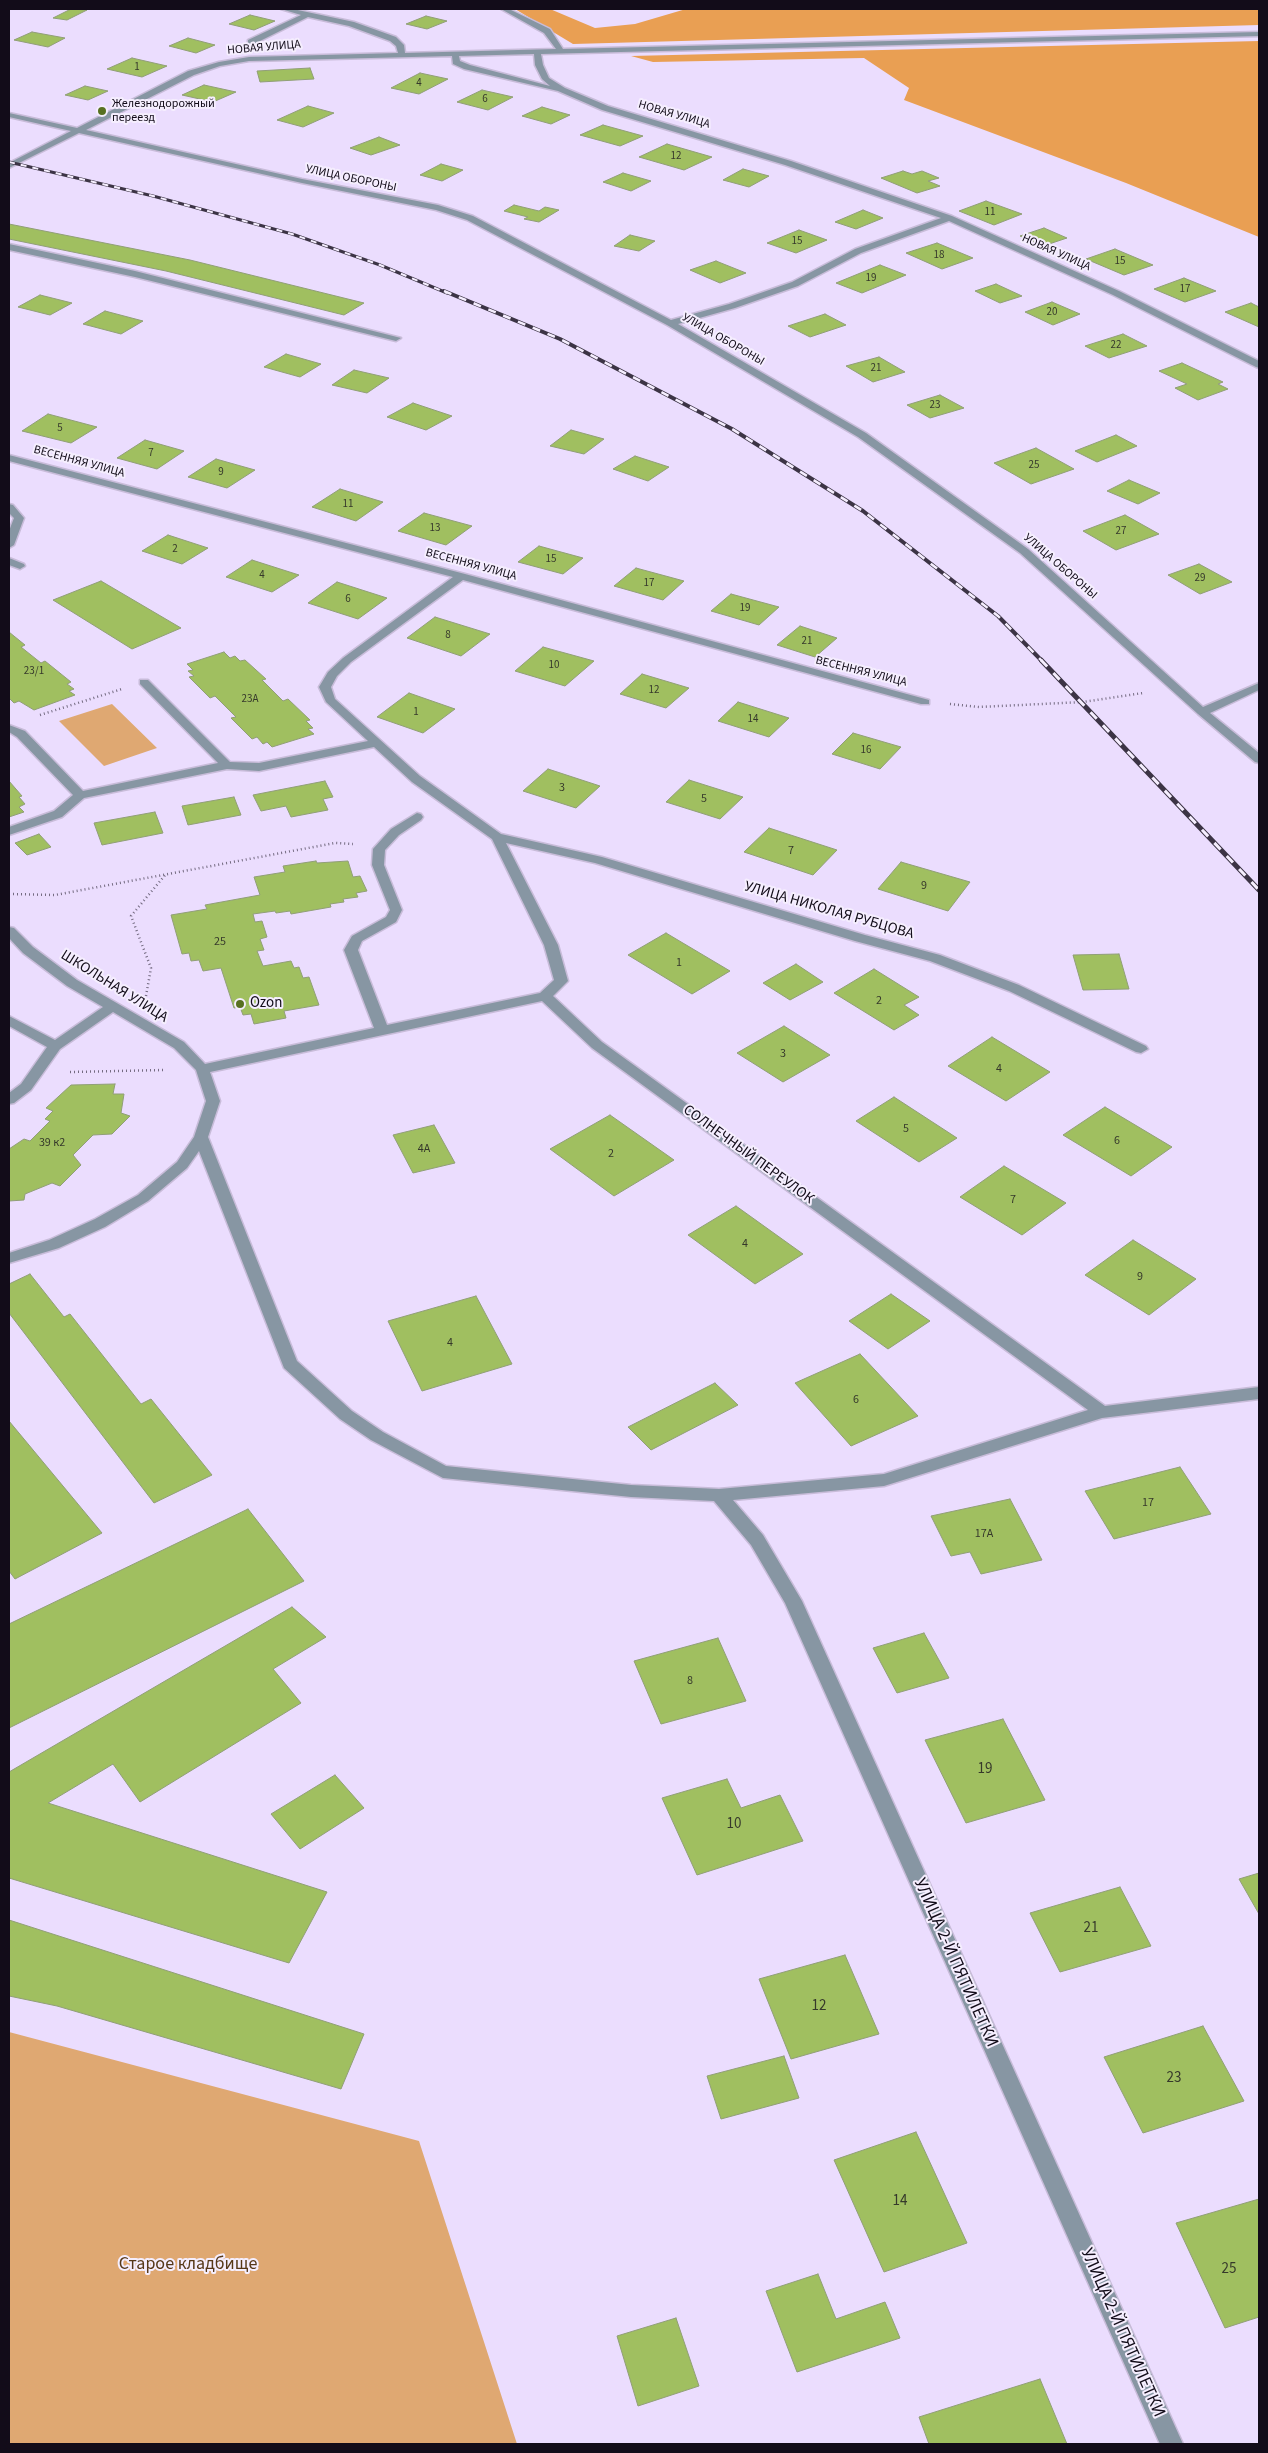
<!DOCTYPE html>
<html>
<head>
<meta charset="utf-8">
<style>
  body { margin:0 }
  #map { position:relative; width:1268px; height:2453px; overflow:hidden; background:#ebddfe; font-family:"Source Sans 3",sans-serif }
  canvas { display:block }
  .frame { position:absolute; inset:0; border:10px solid #120c19; pointer-events:none }
</style>
</head>
<body>
<div id="map">
<canvas width="1268" height="2453"></canvas>
<div class="frame"></div>
</div>
<script>
const context = document.querySelector('canvas').getContext('2d');
context.lineJoin = 'round';
function fillPath(path, color) {
  context.fillStyle = color;
  context.fill(path, 'evenodd');
}
function toPath(rows) {
  const path = new Path2D();
  for (const r of rows) {
    path.moveTo(r[0], r[1]);
    for (let i = 2; i < r.length; i += 2) path.lineTo(r[i], r[i + 1]);
  }
  return path;
}
function stroke(path, color, width, dash) {
  context.strokeStyle = color;
  context.lineWidth = width;
  context.lineCap = dash ? 'butt' : 'round';
  context.setLineDash(dash || []);
  context.stroke(path);
}
function drawText(font, color, halo, rows, align = 'center') {
  context.font = font + ' "Source Sans 3",sans-serif';
  context.lineWidth = 4;
  context.setLineDash([]);
  context.textBaseline = 'middle';
  context.strokeStyle = halo;
  context.fillStyle = color;
  for (const [text, x, y, turn = 0] of rows) {
    context.save();
    context.translate(x, y);
    context.rotate((+turn || 0) * Math.PI / 180);
    context.textAlign = isNaN(turn) ? turn : align;
    if (halo) context.strokeText(text, 0, 0);
    context.fillText(text, 0, 0);
    context.restore();
  }
}
fillPath(toPath([
  [112,704,157,748,104,766,59,721],
  [9,2032,419,2141,517,2444,9,2444]
]), '#dfa872');
fillPath(toPath([
  [515,9,550,9,595,28,635,24,686,9,1259,9,1259,25,573,44],
  [1259,41,1259,237,1126,183,904,100,909,88,864,58,653,62,631,56]
]), '#e99f53');
const building = toPath([
  [71,9,87,10,67,20,53,18,71,9],
  [250,15,275,21,254,30,229,24,250,15],
  [426,16,447,21,427,29,406,24,426,16],
  [32,32,65,38,48,47,14,40,32,32],
  [188,38,215,45,196,53,169,46,188,38],
  [132,58,167,66,142,77,107,69,132,58],
  [310,68,314,79,260,82,257,71,310,68],
  [420,73,448,79,419,94,391,88,420,73],
  [204,85,236,92,213,102,182,95,204,85],
  [85,86,108,91,88,100,65,95,85,86],
  [482,90,513,97,488,110,457,102,482,90],
  [308,106,334,113,303,127,277,120,308,106],
  [542,107,570,115,551,124,522,116,542,107],
  [603,125,643,136,620,146,580,135,603,125],
  [379,137,400,145,371,155,350,148,379,137],
  [667,144,712,157,684,170,639,157,667,144],
  [441,164,463,170,442,181,420,175,441,164],
  [743,169,769,176,749,187,723,180,743,169],
  [903,171,912,174,922,171,939,178,928,181,940,186,917,193,881,178,903,171],
  [623,173,651,181,631,191,603,182,623,173],
  [986,201,1022,214,994,225,959,211,986,201],
  [514,205,539,211,545,207,559,210,539,222,524,219,528,217,504,211,514,205],
  [863,210,883,218,856,229,835,222,863,210],
  [9,224,190,260,364,303,344,315,166,271,9,239,9,224],
  [1044,228,1067,238,1043,246,1020,236,1044,228],
  [799,230,827,240,796,253,767,243,799,230],
  [630,235,655,241,639,251,614,246,630,235],
  [937,243,973,258,942,269,906,253,937,243],
  [1115,249,1153,265,1124,275,1086,259,1115,249],
  [716,261,746,273,720,283,690,270,716,261],
  [880,265,906,275,862,293,836,283,880,265],
  [1184,278,1216,291,1185,302,1154,289,1184,278],
  [996,284,1022,296,1000,303,975,291,996,284],
  [40,295,72,303,50,315,18,307,40,295],
  [1052,302,1080,314,1053,325,1025,312,1052,302],
  [1251,303,1259,307,1259,327,1225,312,1251,303],
  [105,311,143,321,121,334,83,324,105,311],
  [825,314,846,325,810,337,788,326,825,314],
  [1123,334,1147,346,1109,358,1085,346,1123,334],
  [286,354,321,364,300,377,264,367,286,354],
  [879,357,905,372,873,382,846,366,879,357],
  [1182,363,1223,382,1218,384,1228,389,1198,400,1175,388,1187,384,1159,371,1182,363],
  [354,370,389,378,367,393,332,385,354,370],
  [940,395,964,408,930,418,907,405,940,395],
  [413,403,452,416,426,430,387,417,413,403],
  [48,414,97,427,71,443,22,431,48,414],
  [571,430,604,439,584,454,550,446,571,430],
  [1116,435,1137,446,1097,462,1075,451,1116,435],
  [145,440,184,451,157,469,117,458,145,440],
  [1036,448,1074,469,1031,484,994,463,1036,448],
  [635,456,669,467,648,481,613,469,635,456],
  [216,459,255,470,227,488,188,477,216,459],
  [1129,480,1160,493,1138,504,1107,491,1129,480],
  [340,489,383,502,356,521,312,507,340,489],
  [424,513,472,526,446,545,398,531,424,513],
  [1125,515,1159,534,1116,550,1083,531,1125,515],
  [168,535,208,548,182,564,142,551,168,535],
  [539,546,583,558,563,574,518,562,539,546],
  [252,560,299,575,272,592,226,577,252,560],
  [1199,564,1232,582,1200,594,1168,575,1199,564],
  [636,568,684,581,663,600,614,586,636,568],
  [101,581,181,628,132,649,53,600,101,581],
  [337,582,387,598,358,619,308,603,337,582],
  [731,594,779,607,759,625,711,611,731,594],
  [435,617,490,634,461,656,407,638,435,617],
  [800,626,837,638,815,657,777,645,800,626],
  [9,632,25,645,21,647,41,663,45,661,71,682,67,684,74,689,69,691,75,695,34,710,19,701,14,703,9,698,9,632],
  [543,647,594,661,565,686,515,671,543,647],
  [224,652,230,658,235,656,240,661,245,660,266,679,262,680,283,701,288,699,310,720,306,721,313,728,308,729,314,734,272,747,267,742,263,744,257,737,252,739,231,718,236,717,215,696,210,698,189,677,194,676,188,671,193,670,187,664,224,652],
  [642,674,689,688,666,708,620,694,642,674],
  [409,693,455,709,423,733,377,717,409,693],
  [738,702,789,718,769,737,718,721,738,702],
  [853,733,901,747,880,769,832,754,853,733],
  [548,769,600,786,576,808,523,791,548,769],
  [689,780,743,797,720,819,666,802,689,780],
  [9,781,22,796,19,797,25,804,19,807,24,812,9,817,9,781],
  [325,781,333,797,323,799,328,810,291,817,286,806,261,811,253,795,325,781],
  [234,797,241,815,188,825,182,806,234,797],
  [155,812,163,833,102,845,94,823,155,812],
  [769,828,837,850,813,875,744,852,769,828],
  [39,834,51,847,27,855,15,843,39,834],
  [316,861,317,863,348,861,353,877,360,876,367,891,356,893,358,897,343,899,344,902,330,904,331,907,291,914,290,911,276,913,275,911,253,914,255,922,262,921,267,937,260,939,264,950,257,951,263,966,291,961,294,968,299,967,303,978,309,977,319,1005,284,1011,286,1018,254,1024,251,1014,243,1015,240,1007,234,1008,221,968,203,971,199,960,191,961,189,953,182,954,171,915,207,909,205,905,260,895,254,877,285,872,283,866,316,861],
  [901,862,970,882,948,911,878,889,901,862],
  [666,933,730,971,692,994,628,955,666,933],
  [1119,954,1129,989,1083,990,1073,955,1119,954],
  [796,964,823,982,790,1000,763,983,796,964],
  [874,969,919,997,904,1005,919,1015,894,1030,834,993,874,969],
  [784,1026,830,1055,783,1082,737,1053,784,1026],
  [992,1037,1050,1072,1006,1101,948,1066,992,1037],
  [115,1084,113,1094,124,1094,121,1113,130,1116,112,1134,93,1135,73,1155,81,1165,60,1186,52,1183,25,1194,24,1200,9,1201,9,1149,24,1139,30,1141,50,1121,45,1119,53,1111,46,1108,71,1085,115,1084],
  [894,1097,957,1138,919,1162,856,1121,894,1097],
  [1105,1107,1172,1147,1131,1176,1063,1135,1105,1107],
  [610,1115,674,1160,614,1196,550,1149,610,1115],
  [434,1125,455,1163,413,1173,393,1135,434,1125],
  [1004,1166,1066,1203,1022,1235,960,1197,1004,1166],
  [736,1206,803,1254,755,1284,688,1235,736,1206],
  [1133,1240,1196,1279,1149,1315,1085,1275,1133,1240],
  [30,1274,64,1317,70,1314,141,1404,151,1399,212,1475,154,1503,9,1313,9,1284,30,1274],
  [891,1294,930,1321,888,1349,849,1321,891,1294],
  [476,1296,512,1364,422,1391,388,1321,476,1296],
  [860,1354,918,1416,851,1446,795,1383,860,1354],
  [715,1383,738,1405,651,1450,628,1427,715,1383],
  [9,1421,102,1533,15,1579,9,1571,9,1421],
  [1180,1467,1211,1514,1114,1539,1085,1491,1180,1467],
  [1010,1499,1042,1560,981,1574,970,1552,951,1556,931,1516,1010,1499],
  [248,1509,304,1581,9,1728,9,1624,248,1509],
  [292,1607,326,1637,273,1669,301,1703,140,1802,113,1764,48,1803,327,1892,289,1963,9,1878,9,1772,292,1607],
  [924,1633,949,1678,897,1693,873,1648,924,1633],
  [718,1638,746,1701,661,1724,634,1661,718,1638],
  [1003,1719,1045,1800,966,1823,925,1740,1003,1719],
  [335,1775,364,1808,300,1849,271,1814,335,1775],
  [727,1779,741,1808,780,1795,803,1841,697,1875,662,1798,727,1779],
  [1259,1873,1259,1914,1239,1879,1259,1873],
  [1120,1887,1151,1946,1060,1972,1030,1913,1120,1887],
  [9,1920,364,2034,341,2089,57,2006,9,1996,9,1920],
  [845,1955,879,2034,791,2059,759,1979,845,1955],
  [1203,2026,1244,2101,1143,2133,1104,2057,1203,2026],
  [784,2056,799,2098,721,2119,707,2076,784,2056],
  [916,2132,967,2243,884,2272,834,2160,916,2132],
  [1259,2199,1259,2317,1225,2328,1176,2223,1259,2199],
  [818,2274,836,2319,885,2302,900,2338,797,2372,766,2291,818,2274],
  [676,2318,699,2386,638,2406,617,2336,676,2318],
  [1040,2379,1067,2444,929,2444,919,2417,1040,2379]
]);
fillPath(building, '#a0bf60');
stroke(building, '#909e77', 1);
const minor = toPath([
  [281,9,293,9,354,22,396,37,404,45,405,53,556,49,544,33,501,9,509,9,550,29,563,49,1259,32,1259,36,541,54,543,65,549,78,565,88,608,106,791,161,952,216,1119,291,1259,361,1259,368,1256,367,1113,295,949,221,861,253,798,286,735,308,678,324,866,433,1028,549,1203,707,1259,683,1259,690,1210,713,1259,753,1259,763,1255,762,1198,714,1020,553,858,437,667,325,467,220,436,210,302,183,79,133,9,168,9,163,71,131,9,117,9,113,77,128,188,71,219,62,249,57,398,53,396,46,390,41,349,26,308,17,254,44,248,44,248,40,301,15,281,9],
  [534,54,535,65,542,79,550,86,470,65,460,61,459,56,534,54],
  [452,56,453,64,464,69,558,91,602,110,785,165,941,218,855,249,792,282,729,304,671,320,473,216,438,205,302,179,86,130,194,75,220,66,249,61,452,56],
  [9,244,135,271,401,338,396,341,135,277,9,250,9,244],
  [9,455,465,574,929,700,929,704,921,704,463,580,351,662,337,676,331,687,335,699,420,776,501,834,602,857,865,935,940,955,1019,985,1146,1046,1148,1049,1141,1053,1136,1052,1009,991,930,961,855,941,595,863,506,843,558,945,568,981,553,996,602,1042,1105,1406,1259,1387,1259,1399,1102,1418,884,1486,733,1500,763,1535,802,1601,1183,2444,1160,2444,785,1603,751,1545,714,1501,631,1497,443,1478,371,1440,340,1419,284,1368,199,1151,187,1168,148,1201,105,1227,59,1248,9,1263,9,1253,49,1240,95,1219,138,1195,177,1162,194,1137,206,1101,196,1070,174,1048,113,1012,60,1049,31,1090,14,1103,9,1104,9,1093,21,1084,47,1047,9,1026,9,1016,55,1040,103,1007,67,986,23,953,9,938,9,927,14,928,33,947,77,980,184,1042,205,1064,374,1028,344,950,352,936,386,917,390,910,372,865,373,849,391,829,417,813,421,814,423,817,421,820,399,835,385,850,384,865,402,910,396,922,362,941,358,950,387,1025,540,993,554,980,544,945,492,839,412,782,374,747,259,771,227,769,84,798,62,817,9,835,9,827,54,811,73,795,17,737,9,732,9,725,25,731,83,791,218,763,140,684,140,680,148,680,230,762,259,763,368,741,326,702,319,687,328,672,343,658,453,577,9,461,9,455],
  [542,1001,592,1048,1088,1410,884,1474,719,1489,631,1485,446,1466,383,1432,352,1411,297,1361,208,1137,220,1101,210,1072,542,1001],
  [9,504,13,505,24,518,14,545,9,548,9,531,14,518,9,513,9,504],
  [9,558,24,564,25,566,20,569,9,565,9,558]
]);
stroke(minor, '#c8bcd9', 3);
stroke(toPath([
  [950,704,979,707,1083,702,1143,693],
  [40,715,122,689],
  [9,894,55,895,335,843,353,844],
  [146,996,151,968,131,916,166,874],
  [70,1072,164,1070]
]), '#746b81', 2.5, [1, 3]);
fillPath(minor, '#8796a3');
const railFar2 = toPath([
  [9,162,153,196,292,234,380,265,447,293]
]);
const railFar1 = toPath([
  [444,291,560,339,732,429,863,511,998,616,1042,661]
]);
const rail = toPath([
  [1041,660,1259,890]
]);
stroke(railFar2, '#3c3445', 3);
stroke(railFar1, '#3c3445', 4);
stroke(rail, '#3c3445', 5);
stroke(railFar2, '#f5eefe', 2, [6]);
stroke(railFar1, '#f5eefe', 2.5, [8]);
stroke(rail, '#f5eefe', 3, [9]);
for (const [x, y, r, color] of [
  [102,111,5,"#587021"],
  [240,1004,5,"#587021"]
]) {
  const dot = new Path2D();
  dot.arc(x, y, r, 0, 2 * Math.PI);
  context.fillStyle = color;
  context.fill(dot);
  stroke(dot, '#f5eefe', 2);
}
drawText('11px', '#36392b', null, [
  ["1",137,68],
  ["4",419,84],
  ["6",485,100],
  ["12",676,157],
  ["11",990,213],
  ["15",797,242],
  ["18",939,256],
  ["15",1120,262],
  ["19",871,279],
  ["17",1185,290],
  ["20",1052,313],
  ["22",1116,346],
  ["21",876,369],
  ["23",935,406],
  ["5",60,429],
  ["7",151,454],
  ["25",1034,466],
  ["9",221,473],
  ["11",348,505],
  ["13",435,529],
  ["27",1121,532],
  ["2",175,550],
  ["15",551,560],
  ["4",262,576],
  ["29",1200,579],
  ["17",649,584],
  ["6",348,600],
  ["19",745,609],
  ["8",448,636],
  ["21",807,642],
  ["10",554,666],
  ["23/1",34,672],
  ["12",654,691],
  ["23А",250,700],
  ["1",416,713],
  ["14",753,720],
  ["16",866,751]
]);
drawText('12px', '#120c19', '#f5eefe', [
  ["НОВАЯ УЛИЦА",264,48,-5],
  ["НОВАЯ УЛИЦА",674,115,16],
  ["УЛИЦА ОБОРОНЫ",351,179,12],
  ["НОВАЯ УЛИЦА",1056,253,24],
  ["УЛИЦА ОБОРОНЫ",723,340,30],
  ["ВЕСЕННЯЯ УЛИЦА",79,462,15],
  ["ВЕСЕННЯЯ УЛИЦА",471,565,15],
  ["УЛИЦА ОБОРОНЫ",1060,567,41],
  ["ВЕСЕННЯЯ УЛИЦА",861,672,14]
]);
drawText('12px', '#120c19', '#f5eefe', [
  ["Железнодорожный",112,104],
  ["переезд",112,118]
], 'left');
drawText('12px', '#36392b', null, [
  ["3",562,788],
  ["5",704,799],
  ["7",791,851],
  ["9",924,886],
  ["25",220,942],
  ["1",679,963],
  ["2",879,1001],
  ["3",783,1054],
  ["4",999,1069],
  ["5",906,1129],
  ["6",1117,1141],
  ["39 к2",52,1143],
  ["4А",424,1149],
  ["2",611,1154],
  ["7",1013,1200],
  ["4",745,1244],
  ["9",1140,1277],
  ["4",450,1343],
  ["6",856,1400],
  ["17",1148,1503],
  ["17А",984,1534],
  ["8",690,1681]
]);
drawText('15px', '#120c19', '#f5eefe', [
  ["УЛИЦА НИКОЛАЯ РУБЦОВА",829,911,16],
  ["ШКОЛЬНАЯ УЛИЦА",114,987,32],
  ["СОЛНЕЧНЫЙ ПЕРЕУЛОК",748,1155,36]
]);
drawText('15px', '#120c19', '#f5eefe', [
  ["Ozon",250,1004]
], 'left');
drawText('15px', '#36392b', null, [
  ["19",985,1770],
  ["10",734,1825],
  ["21",1091,1929],
  ["12",819,2007],
  ["23",1174,2079],
  ["14",900,2202],
  ["25",1229,2270]
]);
drawText('18px', '#120c19', '#f5eefe', [
  ["УЛИЦА 2-Й ПЯТИЛЕТКИ",955,1963,66],
  ["УЛИЦА 2-Й ПЯТИЛЕТКИ",1122,2333,66]
]);
drawText('18px', '#563818', '#f5eefe', [
  ["Старое кладбище",188,2265]
]);
</script>
</body>
</html>
